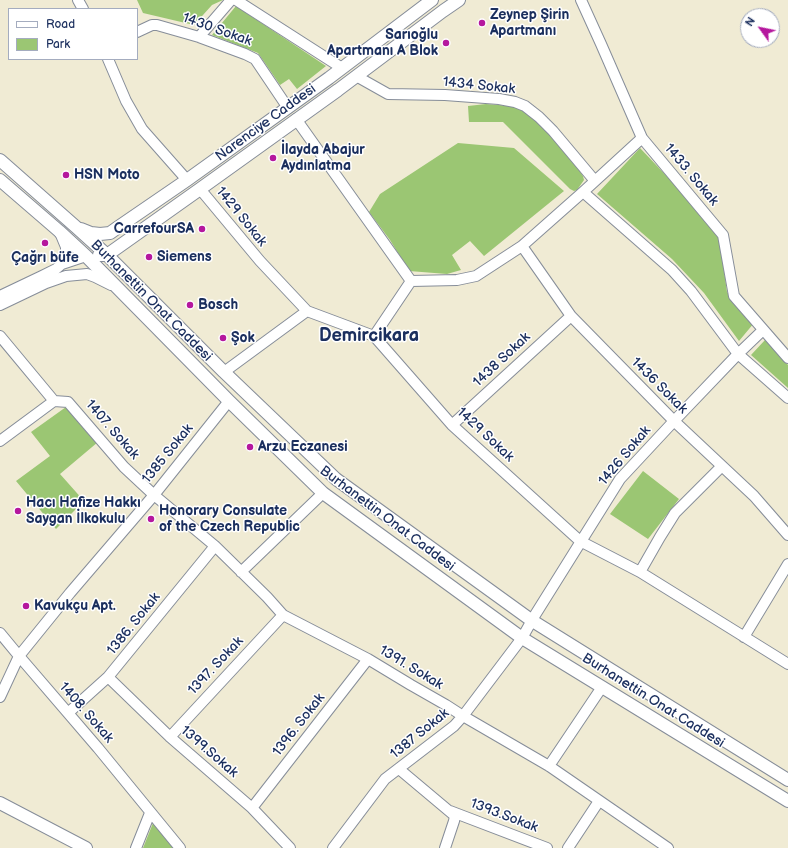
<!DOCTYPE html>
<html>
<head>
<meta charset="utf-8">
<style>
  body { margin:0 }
  #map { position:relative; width:788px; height:848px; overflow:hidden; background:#f0ebd4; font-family:"Balsamiq Sans",sans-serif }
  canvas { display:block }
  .legend { position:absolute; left:8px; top:8px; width:130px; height:52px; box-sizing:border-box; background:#fff; border:1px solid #a4acbf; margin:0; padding:5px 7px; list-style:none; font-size:12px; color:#1b2f5e }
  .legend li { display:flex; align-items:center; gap:8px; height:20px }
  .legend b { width:20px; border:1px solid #a4acbf }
  .north { position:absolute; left:740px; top:8px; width:40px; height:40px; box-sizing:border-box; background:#fff; border:1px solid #a4acbf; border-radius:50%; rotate:303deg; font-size:11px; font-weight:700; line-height:16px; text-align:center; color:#1b2f5e }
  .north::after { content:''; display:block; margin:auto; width:14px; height:18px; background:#b5179e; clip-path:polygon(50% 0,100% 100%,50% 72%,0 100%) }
</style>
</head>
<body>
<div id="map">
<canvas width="788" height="848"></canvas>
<ul class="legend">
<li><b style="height:5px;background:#fff"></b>Road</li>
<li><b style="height:11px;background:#9bc673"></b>Park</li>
</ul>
<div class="north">N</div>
</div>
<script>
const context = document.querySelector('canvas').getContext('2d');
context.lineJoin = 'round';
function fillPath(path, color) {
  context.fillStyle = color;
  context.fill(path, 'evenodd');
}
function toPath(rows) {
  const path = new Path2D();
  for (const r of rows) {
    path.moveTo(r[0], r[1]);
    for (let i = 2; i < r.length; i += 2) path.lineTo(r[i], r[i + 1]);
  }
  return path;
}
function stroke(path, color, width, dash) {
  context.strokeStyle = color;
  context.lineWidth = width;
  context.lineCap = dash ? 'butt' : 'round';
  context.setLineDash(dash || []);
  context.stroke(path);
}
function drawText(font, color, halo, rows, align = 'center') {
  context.font = font + ' "Balsamiq Sans",sans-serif';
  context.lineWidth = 3;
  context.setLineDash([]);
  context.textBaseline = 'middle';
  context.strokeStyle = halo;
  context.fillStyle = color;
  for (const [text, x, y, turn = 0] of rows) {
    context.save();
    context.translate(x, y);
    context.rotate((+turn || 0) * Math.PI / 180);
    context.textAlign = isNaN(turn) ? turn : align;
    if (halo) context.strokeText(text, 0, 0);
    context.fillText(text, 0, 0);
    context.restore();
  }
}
fillPath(toPath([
  [137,0,223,0,212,5,194,25,143,13],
  [236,6,326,66,297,89,289,79,280,85,258,53,212,35],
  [486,104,511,106,525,111,537,119,575,164,583,176,584,180,577,190,574,191,570,189,503,122,469,122,468,106],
  [458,143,514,148,564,191,484,256,470,241,452,255,461,270,447,274,409,271,390,240,369,212,380,194],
  [640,148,713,225,718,236,723,263,727,292,754,323,739,341,704,293,672,259,597,194],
  [765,340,788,365,788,388,751,355],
  [66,407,98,442,60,474,84,501,56,529,16,481,50,456,31,432],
  [643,471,679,499,648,539,610,514],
  [153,823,171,842,176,848,143,848]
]), '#9bc673');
const minor = toPath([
  [78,0,83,9],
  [236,0,342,68],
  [581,0,601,44,642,138,652,150,723,235,734,296,788,358],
  [137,32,152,25,157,25,199,37,245,54,255,59,288,108],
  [199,37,231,0],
  [108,59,126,101,142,129,187,180],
  [356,76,388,94,445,95,499,99,515,102,525,106,539,117,553,131,595,181],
  [296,119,411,281],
  [200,189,260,261,307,311,374,336,452,425,580,541,640,572,788,664],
  [583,192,672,270,691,291,738,354,788,398],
  [522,246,571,316,674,421,754,496,788,535],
  [62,264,86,256],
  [0,296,42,276,56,269,62,264,66,254,66,247,61,235],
  [0,305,46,283,66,276,87,274,95,277,111,285],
  [0,336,54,401,68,402,124,467,154,495,215,546,267,597,283,615,368,659,411,685,446,705,463,716,549,766,668,848],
  [374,336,411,281,457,280,476,276,522,246,583,192,642,138],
  [224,372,307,311],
  [452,425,571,316],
  [0,441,54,401],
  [241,572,323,493],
  [640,572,660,537,675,513,722,466],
  [0,633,19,656,98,748,180,848],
  [744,637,788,564],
  [108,677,170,737,252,808,290,848],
  [0,697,19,656,70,593,154,495,229,401],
  [68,713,108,677,215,546],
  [170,737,283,615],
  [549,766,602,687],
  [399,769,455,816,454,821,445,848],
  [252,808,368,659],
  [450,811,547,848],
  [136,848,150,813],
  [333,848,385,779,454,726,463,716,522,638,535,615,620,479,674,421,738,354,763,330],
  [568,848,599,801]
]);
const major = toPath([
  [0,160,76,227,107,255,224,372,336,479,531,620,788,780],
  [0,180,59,231,86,256,229,401,323,493,522,638,788,801],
  [81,229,91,233,100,234,110,233,117,228,187,180,329,78,432,0],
  [99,255,107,255,200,189,338,90,443,11,459,0],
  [0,803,86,848]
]);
stroke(minor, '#868d99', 12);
stroke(major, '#868d99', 14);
stroke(minor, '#fff', 10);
stroke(major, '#fff', 12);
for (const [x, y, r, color] of [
  [482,23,4,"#b5179e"],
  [446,43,4,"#b5179e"],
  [273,158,4,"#b5179e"],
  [66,175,4,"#b5179e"],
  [202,229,4,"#b5179e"],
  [45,243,4,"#b5179e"],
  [149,257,4,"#b5179e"],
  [190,305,4,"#b5179e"],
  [223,338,4,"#b5179e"],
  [250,447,4,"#b5179e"],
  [18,511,4,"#b5179e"],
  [151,519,4,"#b5179e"],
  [26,606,4,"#b5179e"]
]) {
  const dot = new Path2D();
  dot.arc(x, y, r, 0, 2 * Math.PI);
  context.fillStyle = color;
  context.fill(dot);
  stroke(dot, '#fff', 1.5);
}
drawText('bold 14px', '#1b2f5e', '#fff', [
  ["Zeynep Şirin",490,15],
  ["Apartmanı",490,31],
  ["Sarıoğlu",438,35,"right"],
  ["Apartmanı A Blok",438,51,"right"],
  ["İlayda Abajur",281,150],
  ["Aydınlatma",281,166],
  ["HSN Moto",74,175],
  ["CarrefourSA",194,229,"right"],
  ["Siemens",157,257],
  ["Çağrı büfe",45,258,"center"],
  ["Bosch",198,305],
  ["Şok",231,338],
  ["Arzu Eczanesi",258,447],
  ["Hacı Hafize Hakkı",26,503],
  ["Saygan İlkokulu",26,519],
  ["Honorary Consulate",159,511],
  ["of the Czech Republic",159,527],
  ["Kavukçu Apt.",34,606]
], 'left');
drawText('14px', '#1b2f5e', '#fff', [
  ["1430 Sokak",217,30,20],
  ["1434 Sokak",479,86,6],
  ["Narenciye Caddesi",266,123,-36],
  ["1433. Sokak",691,175,50],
  ["1429 Sokak",241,217,51],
  ["Burhanettin Onat Caddesi",151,301,45],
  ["1438 Sokak",502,360,-43],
  ["1436 Sokak",659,386,45],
  ["1407. Sokak",112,430,49],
  ["1429 Sokak",485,435,43],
  ["1385 Sokak",168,454,-51],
  ["1426 Sokak",625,456,-50],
  ["Burhanettin Onat Caddesi",387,519,37],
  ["1386. Sokak",134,624,-51],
  ["1397. Sokak",216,666,-47],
  ["1391. Sokak",411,668,31],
  ["Burhanettin Onat Caddesi",653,701,32],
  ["1408. Sokak",86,713,49],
  ["1396. Sokak",299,725,-52],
  ["1387 Sokak",420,734,-39],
  ["1399.Sokak",209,752,41],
  ["1393.Sokak",504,816,21]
]);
drawText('bold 18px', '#1b2f5e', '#fff', [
  ["Demircikara",369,336]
]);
</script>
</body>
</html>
